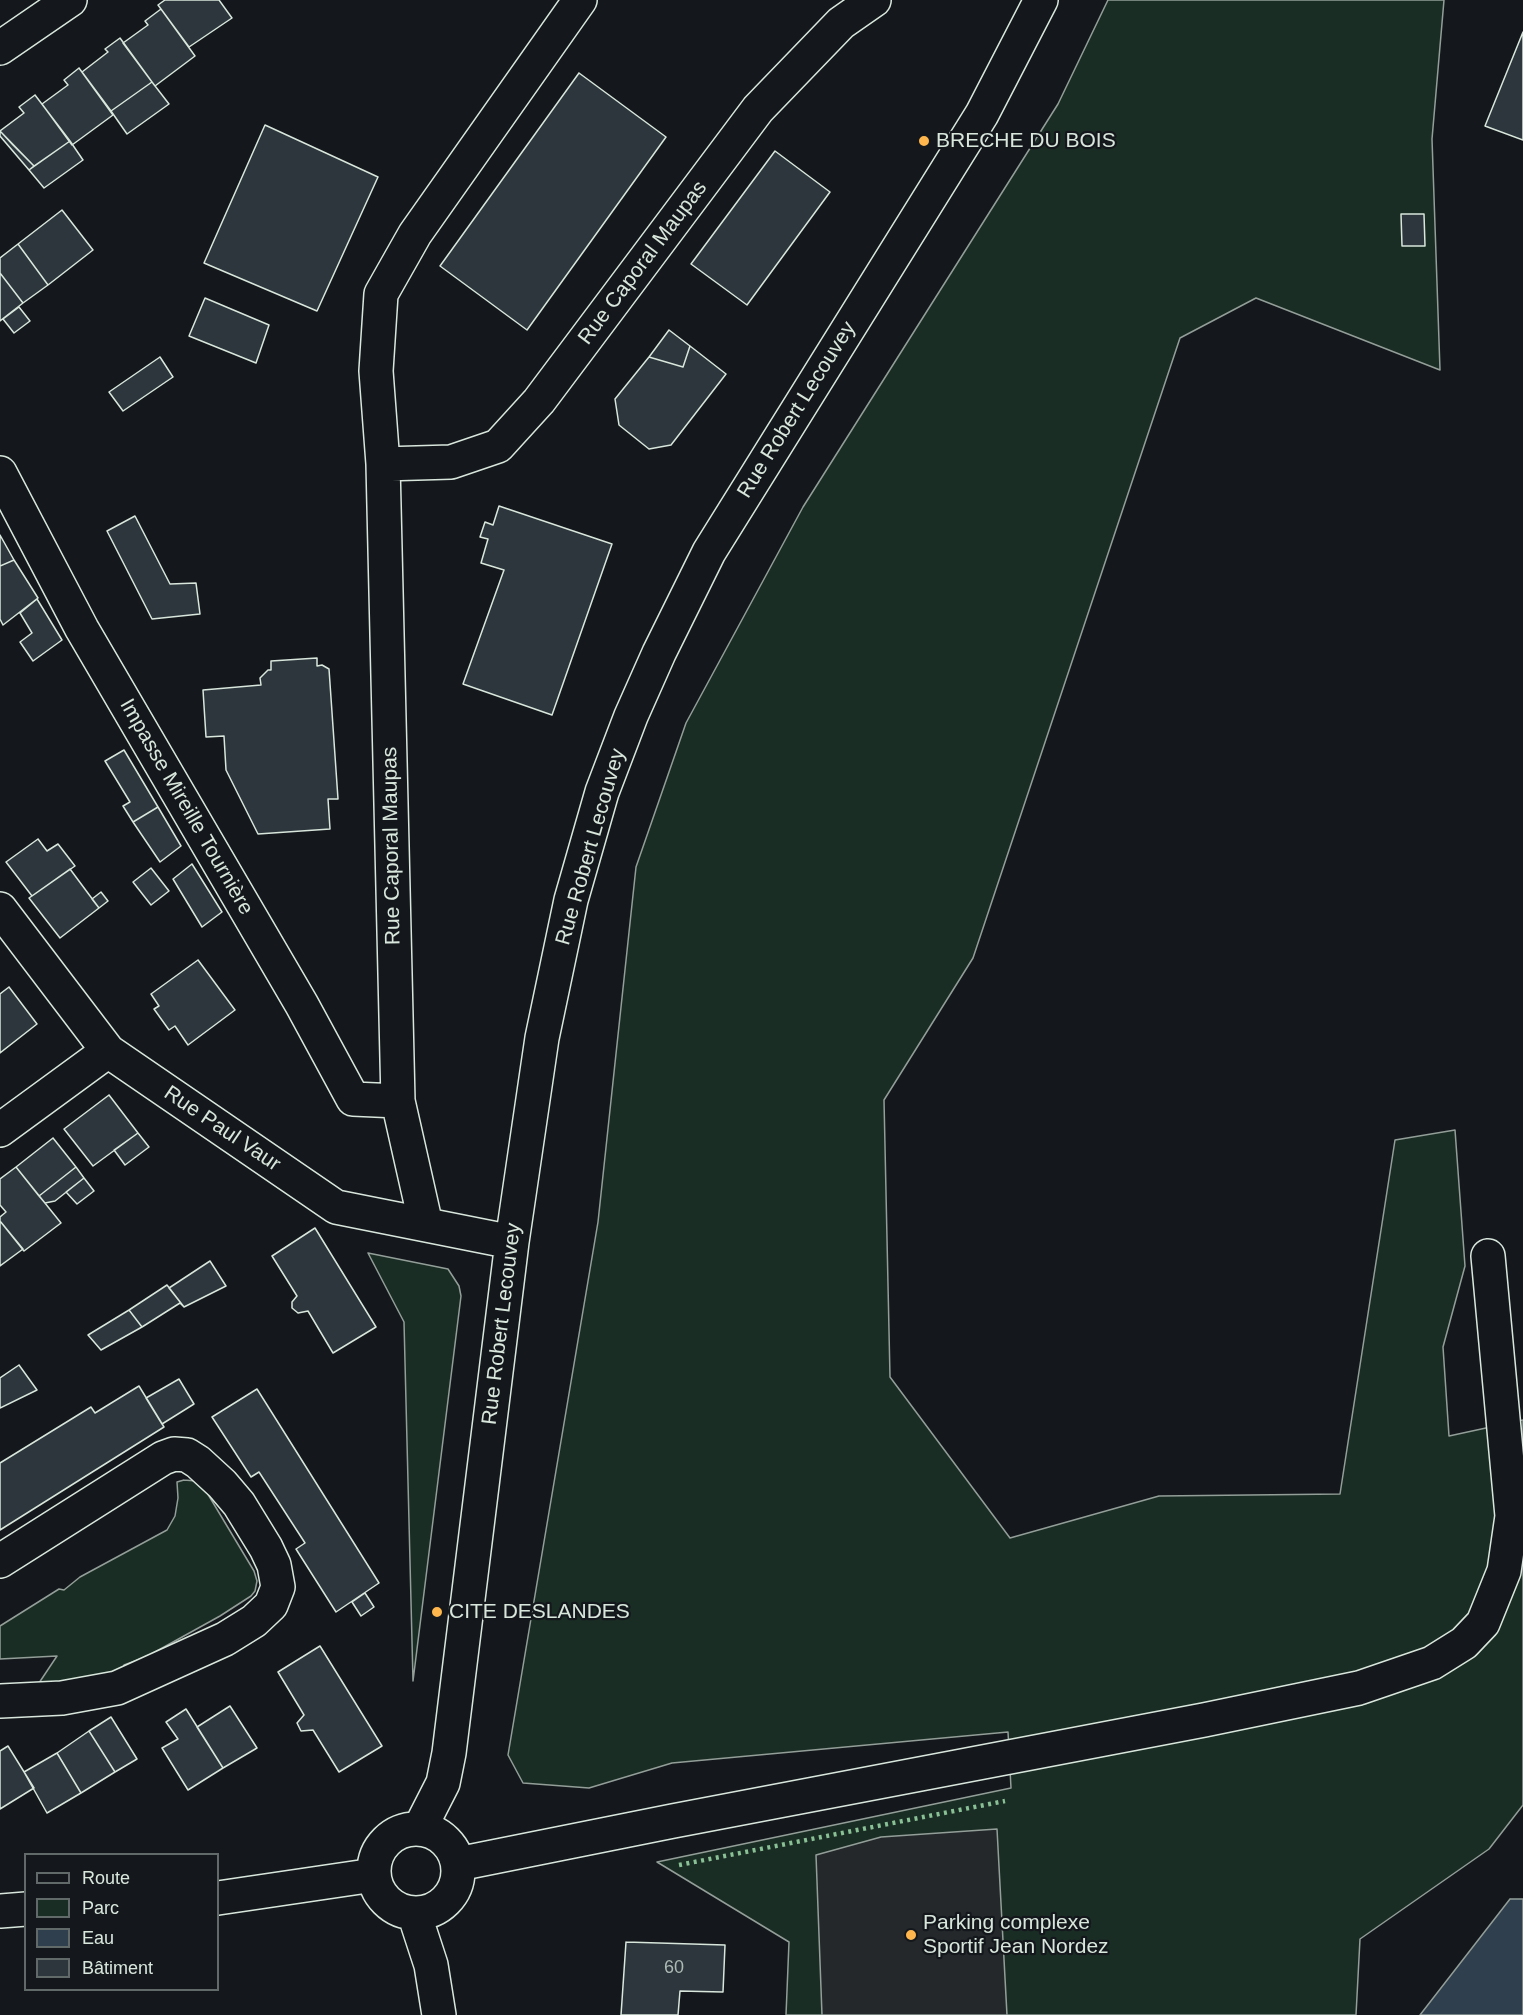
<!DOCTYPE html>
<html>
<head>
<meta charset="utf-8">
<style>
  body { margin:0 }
  #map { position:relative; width:1523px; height:2015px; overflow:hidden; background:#14181c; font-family:Arial,sans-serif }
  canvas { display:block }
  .legend { position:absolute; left:24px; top:1853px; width:195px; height:138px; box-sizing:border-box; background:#14181c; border:2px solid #626a69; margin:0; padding:8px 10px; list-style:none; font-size:18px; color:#d8e6dc }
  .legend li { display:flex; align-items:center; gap:12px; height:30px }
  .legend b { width:30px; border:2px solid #626a69 }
</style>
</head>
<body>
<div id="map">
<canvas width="1523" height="2015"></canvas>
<ul class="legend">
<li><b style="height:8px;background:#14181c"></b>Route</li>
<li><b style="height:16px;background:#1a2d24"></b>Parc</li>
<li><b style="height:16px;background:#2f3f4d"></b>Eau</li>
<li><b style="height:16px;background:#2c363c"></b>Bâtiment</li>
</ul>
</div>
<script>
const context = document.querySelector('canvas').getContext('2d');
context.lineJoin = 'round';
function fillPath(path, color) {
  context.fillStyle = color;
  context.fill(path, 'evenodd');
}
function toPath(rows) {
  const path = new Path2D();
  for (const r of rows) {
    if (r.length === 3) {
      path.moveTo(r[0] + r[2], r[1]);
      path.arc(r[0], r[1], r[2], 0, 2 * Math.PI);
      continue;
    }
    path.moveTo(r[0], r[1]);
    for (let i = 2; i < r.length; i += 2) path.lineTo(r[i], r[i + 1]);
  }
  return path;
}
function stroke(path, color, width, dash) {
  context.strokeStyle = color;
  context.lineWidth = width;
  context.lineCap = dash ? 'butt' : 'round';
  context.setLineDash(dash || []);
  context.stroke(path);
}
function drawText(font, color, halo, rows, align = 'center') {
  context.font = font + ' Arial,sans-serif';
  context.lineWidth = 4.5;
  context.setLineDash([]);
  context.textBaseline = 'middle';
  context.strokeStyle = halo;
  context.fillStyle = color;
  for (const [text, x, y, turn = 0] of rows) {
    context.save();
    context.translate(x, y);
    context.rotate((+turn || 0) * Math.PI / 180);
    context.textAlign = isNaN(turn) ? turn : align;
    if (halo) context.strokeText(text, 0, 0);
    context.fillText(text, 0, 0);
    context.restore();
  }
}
const green = toPath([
  [1108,0,1444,0,1432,139,1440,370,1256,298,1180,338,973,958,884,1100,890,1377,1010,1538,1159,1496,1340,1494,1395,1140,1455,1130,1465,1266,1443,1347,1449,1436,1523,1420,1523,1805,1489,1849,1360,1939,1356,2015,786,2015,789,1942,657,1862,1011,1788,1008,1732,672,1763,589,1788,523,1783,508,1755,598,1222,636,867,686,723,803,507,1058,104,1108,0],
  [368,1253,448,1269,459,1286,461,1296,413,1681,404,1322,368,1253],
  [184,1480,196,1481,203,1486,254,1571,257,1581,255,1591,251,1596,220,1616,146,1657,124,1665,121,1673,37,1686,57,1656,0,1659,0,1626,59,1589,64,1590,80,1577,167,1530,175,1516,178,1498,177,1482,184,1480]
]);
fillPath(green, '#1a2d24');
stroke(green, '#939e99', 1.5);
const parking = toPath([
  [997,1829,1007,2015,822,2015,816,1855,881,1837,997,1829]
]);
fillPath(parking, '#24282b');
stroke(parking, '#939e99', 1.5);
const water = toPath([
  [1510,1899,1523,1899,1523,2015,1420,2015,1510,1899]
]);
fillPath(water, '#2f3f4d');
stroke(water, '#939e99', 1.5);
const building = toPath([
  [165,0,219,0,232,18,189,47,158,5,165,0],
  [161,9,195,56,155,86,123,43,148,25,145,21,161,9],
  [1523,32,1523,140,1485,126,1523,32],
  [120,38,152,82,111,111,82,72,108,52,105,49,120,38],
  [79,68,113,115,72,145,42,104,68,85,64,80,79,68],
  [579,73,666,137,527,330,440,266,579,73],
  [152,82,169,104,127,134,111,111,152,82],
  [35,95,70,141,34,166,0,131,24,113,19,107,35,95],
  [265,125,378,177,317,311,204,263,265,125],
  [0,131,13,145,34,166,29,170,0,136,0,131],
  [70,141,83,160,44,188,29,170,70,141],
  [775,151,830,192,747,305,691,264,775,151],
  [62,210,93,250,48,285,18,244,62,210],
  [1401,214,1424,214,1425,246,1402,246,1401,214],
  [18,244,48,285,23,303,0,273,0,258,18,244],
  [0,273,23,303,0,321,0,273],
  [205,298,269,325,256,363,189,336,205,298],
  [19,307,30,321,14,333,3,319,19,307],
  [669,330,690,346,683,367,649,357,669,330],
  [690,346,726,374,671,445,649,449,619,425,615,399,649,357,683,367,690,346],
  [160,357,173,377,123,411,109,392,160,357],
  [499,506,612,544,552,715,463,684,504,570,481,563,488,539,480,537,485,522,493,525,499,506],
  [135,516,170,584,196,583,200,614,152,619,107,531,135,516],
  [0,535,14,560,0,566,0,535],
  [14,560,38,598,3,625,0,619,0,566,14,560],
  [37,599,62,640,33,661,20,642,32,633,20,613,37,599],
  [317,658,317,666,322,665,329,669,338,799,328,799,330,829,258,834,226,770,224,736,206,737,203,690,261,685,260,678,268,670,271,670,271,661,317,658],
  [124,750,158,807,133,822,123,806,130,802,105,761,124,750],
  [158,807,181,846,160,862,133,822,158,807],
  [38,839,47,851,58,844,75,866,32,896,6,862,38,839],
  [192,864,222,912,202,927,173,879,192,864],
  [151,868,169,891,151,905,133,882,151,868],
  [70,869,99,908,60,938,29,898,70,869],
  [101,892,108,901,99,908,92,899,101,892],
  [198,960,235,1010,188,1045,175,1026,169,1030,154,1009,159,1006,151,994,198,960],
  [9,987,37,1024,0,1053,0,994,9,987],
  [109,1095,138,1133,93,1166,64,1129,109,1095],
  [138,1133,149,1147,125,1165,114,1150,138,1133],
  [53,1138,76,1167,39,1196,16,1167,53,1138],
  [16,1167,61,1223,24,1251,0,1221,0,1217,6,1212,0,1205,0,1179,16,1167],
  [76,1167,84,1178,55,1201,45,1203,39,1196,76,1167],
  [84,1178,94,1191,77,1204,66,1192,84,1178],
  [0,1221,23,1249,0,1266,0,1221],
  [315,1228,376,1327,333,1353,308,1311,298,1313,292,1308,292,1302,297,1296,272,1256,315,1228],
  [210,1261,226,1286,184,1307,169,1288,210,1261],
  [167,1285,184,1307,180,1303,142,1327,129,1310,167,1285],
  [129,1310,142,1327,101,1350,88,1335,129,1310],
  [19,1365,37,1390,0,1408,0,1378,19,1365],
  [179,1379,194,1404,162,1424,146,1398,179,1379],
  [139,1386,164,1427,0,1530,0,1463,91,1407,95,1413,139,1386],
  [257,1389,379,1583,336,1612,296,1549,305,1543,259,1472,251,1477,212,1417,257,1389],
  [365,1593,374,1607,361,1616,352,1602,365,1593],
  [320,1646,382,1746,339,1772,313,1730,301,1731,297,1723,304,1715,278,1672,320,1646],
  [230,1706,257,1748,223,1768,197,1727,230,1706],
  [186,1709,223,1768,188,1790,162,1748,178,1739,166,1722,186,1709],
  [111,1717,137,1759,115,1772,89,1731,111,1717],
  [89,1731,115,1772,81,1793,57,1753,89,1731],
  [8,1746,34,1788,0,1809,0,1751,8,1746],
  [57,1753,81,1793,47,1813,24,1772,57,1753],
  [626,1942,725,1945,723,1992,680,1991,678,2015,621,2015,626,1942]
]);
fillPath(building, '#2c363c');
stroke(building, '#d8e6dc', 1.5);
const minor = toPath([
  [0,48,70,0],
  [383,464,451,462,498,446,539,401,758,109,841,23,874,0],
  [0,473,82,629,302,1005,353,1099,398,1101],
  [0,909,108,1051,336,1207,512,1242],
  [0,1130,108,1051],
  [426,1225,398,1101,383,464,376,371,381,294,415,234,580,0],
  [0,1561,163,1458,174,1454,187,1455,198,1462,222,1484,239,1504,266,1548,274,1565,278,1587,271,1605,254,1621,225,1639,117,1688,62,1698,0,1701],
  [420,1828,443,1783,449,1753,512,1242,542,1038,571,900,602,792,631,716,659,653,709,552,982,114,1041,0],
  [416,1871,42],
  [458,1864,673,1821,1204,1720,1359,1688,1432,1663,1464,1643,1483,1623,1504,1571,1512,1516,1488,1256],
  [218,1898,374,1875],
  [0,1911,26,1909],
  [414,1913,431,1965,439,2015]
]);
stroke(minor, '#d8e6dc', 36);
stroke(minor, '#14181c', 33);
stroke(toPath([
  [679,1865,1005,1801]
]), '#8ac095', 4.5, [3, 4.5]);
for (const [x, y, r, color] of [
  [924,141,6,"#ffb74d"],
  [437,1612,6,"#ffb74d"],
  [911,1935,6,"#ffb74d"]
]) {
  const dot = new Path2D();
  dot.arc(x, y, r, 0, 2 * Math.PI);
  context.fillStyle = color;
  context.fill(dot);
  stroke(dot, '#14181c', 2);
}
drawText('18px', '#adbab4', null, [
  ["60",674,1968]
]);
drawText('21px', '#d8e6dc', '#14181c', [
  ["BRECHE DU BOIS",936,141],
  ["CITE DESLANDES",449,1612],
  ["Parking complexe",923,1923],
  ["Sportif Jean Nordez",923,1947]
], 'left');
drawText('21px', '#d8e6dc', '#14181c', [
  ["Rue Caporal Maupas",643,263,-53],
  ["Rue Robert Lecouvey",797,410,-58],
  ["Impasse Mireille Tournière",186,807,60],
  ["Rue Caporal Maupas",392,846,-91],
  ["Rue Robert Lecouvey",591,847,-74],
  ["Rue Paul Vaur",222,1129,34],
  ["Rue Robert Lecouvey",502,1324,-83]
]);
</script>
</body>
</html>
